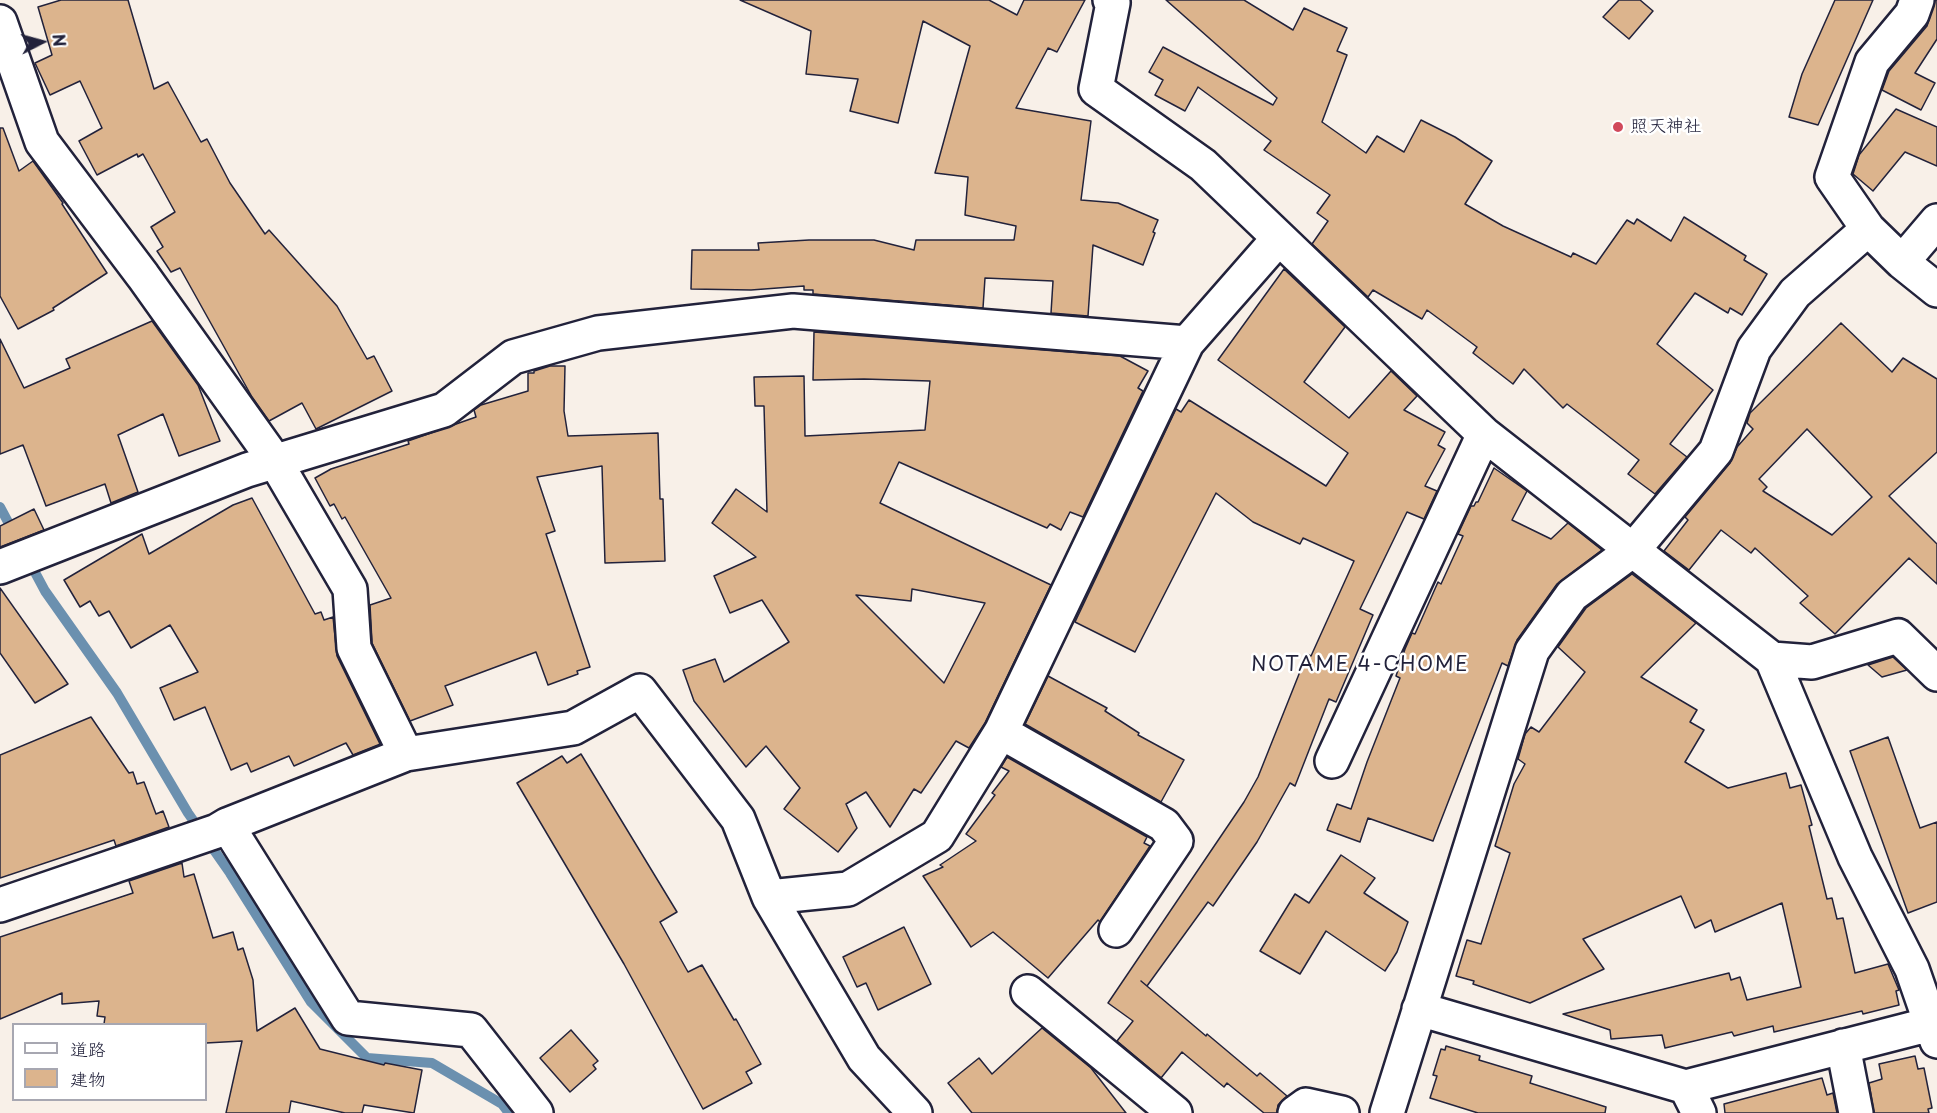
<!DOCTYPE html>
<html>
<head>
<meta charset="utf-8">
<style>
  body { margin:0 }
  #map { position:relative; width:1937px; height:1113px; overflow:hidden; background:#f8f0e8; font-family:"Playpen Sans","Klee One",sans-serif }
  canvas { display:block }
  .legend { position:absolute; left:12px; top:1023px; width:195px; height:78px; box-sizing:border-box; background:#fff; border:2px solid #a7a7b1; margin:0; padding:8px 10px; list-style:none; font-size:18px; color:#22223b }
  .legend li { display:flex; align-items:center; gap:12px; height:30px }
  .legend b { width:30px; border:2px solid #a7a7b1 }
  .north { position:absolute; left:12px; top:12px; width:60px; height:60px; -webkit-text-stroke:4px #fff; paint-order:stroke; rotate:84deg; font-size:16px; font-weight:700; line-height:24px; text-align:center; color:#22223b }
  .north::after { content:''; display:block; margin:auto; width:21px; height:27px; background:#22223b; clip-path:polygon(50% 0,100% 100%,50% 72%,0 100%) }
</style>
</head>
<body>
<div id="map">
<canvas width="1937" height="1113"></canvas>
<ul class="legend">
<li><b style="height:8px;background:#fff"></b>道路</li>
<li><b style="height:16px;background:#dcb48d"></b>建物</li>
</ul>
<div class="north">N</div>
</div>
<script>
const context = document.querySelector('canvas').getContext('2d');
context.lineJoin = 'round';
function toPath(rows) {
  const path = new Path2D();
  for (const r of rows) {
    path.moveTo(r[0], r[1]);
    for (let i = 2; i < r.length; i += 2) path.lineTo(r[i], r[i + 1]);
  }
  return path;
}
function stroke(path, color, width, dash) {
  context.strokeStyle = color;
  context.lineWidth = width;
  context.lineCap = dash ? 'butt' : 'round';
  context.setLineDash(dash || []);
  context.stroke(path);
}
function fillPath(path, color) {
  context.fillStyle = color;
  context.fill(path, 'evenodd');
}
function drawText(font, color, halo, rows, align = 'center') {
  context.font = font + ' "Playpen Sans","Klee One",sans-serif';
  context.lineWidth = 5;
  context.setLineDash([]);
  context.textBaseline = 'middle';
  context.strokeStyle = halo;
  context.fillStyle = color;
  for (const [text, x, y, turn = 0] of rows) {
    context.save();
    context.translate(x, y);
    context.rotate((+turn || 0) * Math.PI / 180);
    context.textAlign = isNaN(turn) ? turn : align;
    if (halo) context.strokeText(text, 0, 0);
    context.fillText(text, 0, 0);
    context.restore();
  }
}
stroke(toPath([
  [0,507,45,591,117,693,188,813,230,873,311,1002,367,1058,432,1063,502,1104,509,1113]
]), '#6b90af', 10);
const building = toPath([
  [61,0,128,0,154,89,168,82,201,142,207,139,230,183,265,234,269,230,337,306,367,359,374,356,392,391,316,429,302,403,269,421,252,397,180,268,171,272,157,251,163,247,151,227,175,212,143,154,138,157,137,154,97,175,79,141,102,128,80,81,50,95,35,63,52,55,38,7,61,0],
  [740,0,989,0,1017,15,1024,0,1085,0,1057,52,1048,48,1016,108,1091,121,1081,200,1118,203,1158,220,1153,232,1155,233,1143,265,1093,245,1088,316,1051,313,1053,281,985,278,983,308,813,294,813,290,804,290,804,286,751,290,691,289,692,250,759,250,758,243,809,240,874,240,914,250,916,240,1014,240,1016,226,965,215,968,177,935,173,970,46,923,21,898,123,850,111,858,79,806,74,811,31,740,0],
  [1166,0,1244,0,1293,30,1304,8,1347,28,1337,51,1347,55,1322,122,1366,153,1377,136,1404,152,1421,120,1455,137,1492,161,1465,204,1503,226,1571,257,1573,253,1596,264,1627,220,1634,224,1637,219,1671,241,1684,217,1746,256,1744,260,1767,274,1742,315,1730,308,1728,313,1695,293,1657,344,1713,390,1670,444,1687,457,1655,494,1628,474,1639,460,1567,404,1563,408,1524,369,1513,384,1473,353,1477,347,1427,310,1422,319,1373,290,1368,297,1312,244,1328,221,1317,213,1330,195,1264,150,1271,141,1198,87,1185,111,1155,95,1163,80,1149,72,1163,47,1273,105,1277,98,1166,0],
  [1619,0,1640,0,1653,11,1629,39,1603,17,1619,0],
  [1835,0,1873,0,1818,125,1789,117,1802,74,1835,0],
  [1935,0,1937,0,1937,39,1915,73,1935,83,1921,110,1882,90,1889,71,1927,26,1935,0],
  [1896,109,1937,127,1937,166,1905,152,1873,191,1853,174,1859,155,1896,109],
  [0,128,3,128,19,171,33,161,63,203,62,204,107,273,53,308,54,310,18,329,0,296,0,128],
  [1284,269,1345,327,1304,382,1349,418,1391,371,1417,396,1404,410,1445,432,1438,445,1445,449,1425,486,1437,491,1424,519,1407,512,1360,609,1373,615,1336,702,1329,699,1295,786,1290,783,1257,842,1213,906,1208,902,1147,986,1141,981,1206,1036,1207,1034,1257,1076,1260,1073,1287,1096,1278,1105,1277,1113,1264,1113,1227,1083,1224,1087,1182,1052,1161,1078,1117,1041,1133,1021,1108,1003,1244,802,1258,777,1307,654,1311,656,1354,561,1303,538,1300,544,1253,522,1216,493,1135,652,1075,622,1176,409,1181,412,1189,400,1326,486,1348,453,1218,360,1284,269],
  [152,321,198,385,220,441,179,456,163,414,118,435,138,492,111,503,105,484,46,506,23,445,0,454,0,339,24,388,70,368,66,359,152,321],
  [1841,323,1892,372,1903,358,1937,379,1937,452,1889,496,1937,544,1937,584,1909,558,1835,634,1800,603,1808,596,1755,548,1751,553,1721,530,1689,570,1664,551,1688,520,1685,517,1730,463,1737,447,1753,429,1747,423,1750,413,1841,323],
  [1807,429,1872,497,1832,535,1763,491,1767,487,1759,479,1807,429],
  [814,332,1120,356,1148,371,1138,388,1143,391,1083,517,1070,512,1061,530,1050,524,1047,528,899,462,880,503,1051,585,985,723,969,748,956,741,921,793,914,789,890,827,866,792,846,804,857,828,838,852,784,809,800,788,766,746,746,767,694,701,683,670,715,659,724,682,789,642,762,600,730,613,714,576,756,557,712,523,736,489,767,512,764,406,755,406,754,377,804,376,805,436,925,430,930,381,864,379,813,380,814,332],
  [912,589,985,603,944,683,856,595,911,601,912,589],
  [550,366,565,366,564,411,568,436,658,433,660,499,663,499,665,561,605,563,602,466,537,477,555,531,546,534,590,667,577,671,578,674,548,685,536,652,445,686,453,705,410,721,372,643,370,605,391,598,345,517,342,519,334,504,330,506,315,478,331,469,409,444,408,441,476,417,474,410,481,405,528,391,528,373,534,373,534,371,550,366],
  [1494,468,1527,491,1512,520,1551,539,1568,523,1602,550,1557,584,1517,640,1508,666,1502,663,1433,841,1368,818,1360,842,1327,830,1337,804,1351,809,1367,762,1400,678,1396,676,1405,649,1412,633,1415,634,1438,582,1441,584,1463,536,1458,534,1471,506,1474,506,1476,502,1478,502,1494,468],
  [252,498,315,614,321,612,324,620,333,617,337,656,380,744,378,745,353,755,346,743,294,766,289,756,251,772,247,763,231,770,205,707,174,720,160,688,198,672,170,625,131,648,109,611,99,616,90,601,80,607,64,580,142,534,149,554,233,505,252,498],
  [34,509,44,530,0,547,0,526,34,509],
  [1632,574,1696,623,1641,677,1697,710,1690,722,1704,730,1685,762,1728,788,1786,773,1790,788,1801,785,1812,825,1809,826,1827,899,1832,898,1837,919,1843,918,1855,973,1888,964,1899,990,1896,991,1899,1005,1863,1014,1862,1011,1774,1032,1773,1026,1734,1036,1732,1032,1665,1048,1662,1035,1611,1039,1610,1030,1563,1014,1729,973,1731,980,1740,977,1747,1000,1801,987,1782,903,1715,932,1711,920,1695,928,1681,896,1583,939,1604,969,1530,1003,1473,984,1474,981,1456,976,1467,940,1481,944,1510,853,1495,846,1514,784,1525,764,1518,759,1525,734,1531,727,1539,732,1585,672,1558,647,1586,608,1632,574],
  [0,588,68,684,35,703,0,653,0,588],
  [1893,657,1907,670,1882,677,1868,665,1893,657],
  [1048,676,1107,708,1105,711,1139,733,1138,735,1184,760,1161,802,1025,724,1048,676],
  [91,717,129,773,133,772,137,784,144,782,156,814,163,811,169,827,116,846,114,840,0,878,0,755,91,717],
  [1888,737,1920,828,1937,822,1937,902,1908,913,1850,751,1888,737],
  [581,754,677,912,660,922,688,972,702,965,734,1020,736,1019,761,1064,746,1072,752,1083,703,1109,624,964,517,783,562,756,567,763,581,754],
  [1007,757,1147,837,1144,843,1150,846,1100,922,1098,920,1048,978,993,932,971,947,923,876,943,867,940,865,976,841,966,834,995,795,992,793,1009,771,1001,767,1007,757],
  [1341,855,1375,878,1364,893,1408,922,1397,952,1385,971,1326,931,1300,974,1260,951,1295,894,1309,903,1341,855],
  [182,863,184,877,194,874,213,938,233,932,238,950,243,948,253,980,257,1031,295,1008,320,1049,384,1065,385,1063,422,1070,414,1113,364,1105,362,1113,345,1113,291,1101,289,1113,226,1113,242,1041,206,1043,206,1024,104,1024,105,1017,97,1016,99,1001,62,1004,62,993,0,1019,0,937,133,893,129,881,182,863],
  [904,927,931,984,878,1010,866,983,857,987,843,957,904,927],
  [1042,1028,1091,1068,1126,1113,972,1113,948,1083,979,1058,992,1074,1042,1028],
  [571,1030,598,1061,593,1065,596,1069,570,1092,540,1058,571,1030],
  [1446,1046,1480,1056,1479,1060,1532,1076,1530,1083,1606,1107,1605,1113,1478,1113,1430,1098,1437,1076,1433,1075,1441,1049,1445,1050,1446,1046],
  [1915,1056,1918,1069,1924,1068,1932,1108,1928,1109,1929,1113,1874,1113,1869,1083,1882,1079,1879,1064,1915,1056],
  [1822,1078,1827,1095,1833,1093,1837,1113,1725,1113,1724,1104,1822,1078]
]);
fillPath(building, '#dcb48d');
stroke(building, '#22223b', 1.5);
const street = toPath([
  [1110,0,1113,3,1096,89,1203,165,1484,434,1772,659,1855,857,1912,969,1937,1041],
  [1917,0,1912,14,1872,62,1832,177,1868,229,1902,262,1937,290],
  [0,22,42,142,143,276,275,461,350,589,354,648,406,754],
  [1902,262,1937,221],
  [0,567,247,470,444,410,513,357,598,333,793,311,1187,343],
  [1772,659,1812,662,1898,636,1937,674],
  [1001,732,1164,825,1176,841,1116,930],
  [1332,761,1484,434],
  [227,825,406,754,573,728,640,691,738,819,769,897],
  [0,905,217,831,227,825,348,1018,471,1030,536,1113],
  [1028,992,1175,1113],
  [1419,1009,1686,1087,1931,1024],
  [1843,1046,1856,1113],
  [1686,1087,1699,1113],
  [915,1113,864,1058,769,897,848,889,937,836,1001,732,1187,343,1279,238],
  [1295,1113,1306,1105,1342,1113],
  [1387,1113,1532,651,1572,595,1633,550,1716,451,1754,349,1795,293,1868,229]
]);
stroke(street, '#22223b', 38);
stroke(street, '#fff', 33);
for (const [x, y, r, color] of [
  [1618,127,6,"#d1495b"]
]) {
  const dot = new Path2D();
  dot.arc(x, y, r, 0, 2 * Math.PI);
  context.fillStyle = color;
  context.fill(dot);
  stroke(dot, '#fff', 2);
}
drawText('18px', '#22223b', '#fff', [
  ["照天神社",1630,127]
], 'left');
context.letterSpacing = '1.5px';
drawText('20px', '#22223b', '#fff', [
  ["NOTAME 4-CHOME",1360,665]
]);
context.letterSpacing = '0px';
</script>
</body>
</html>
